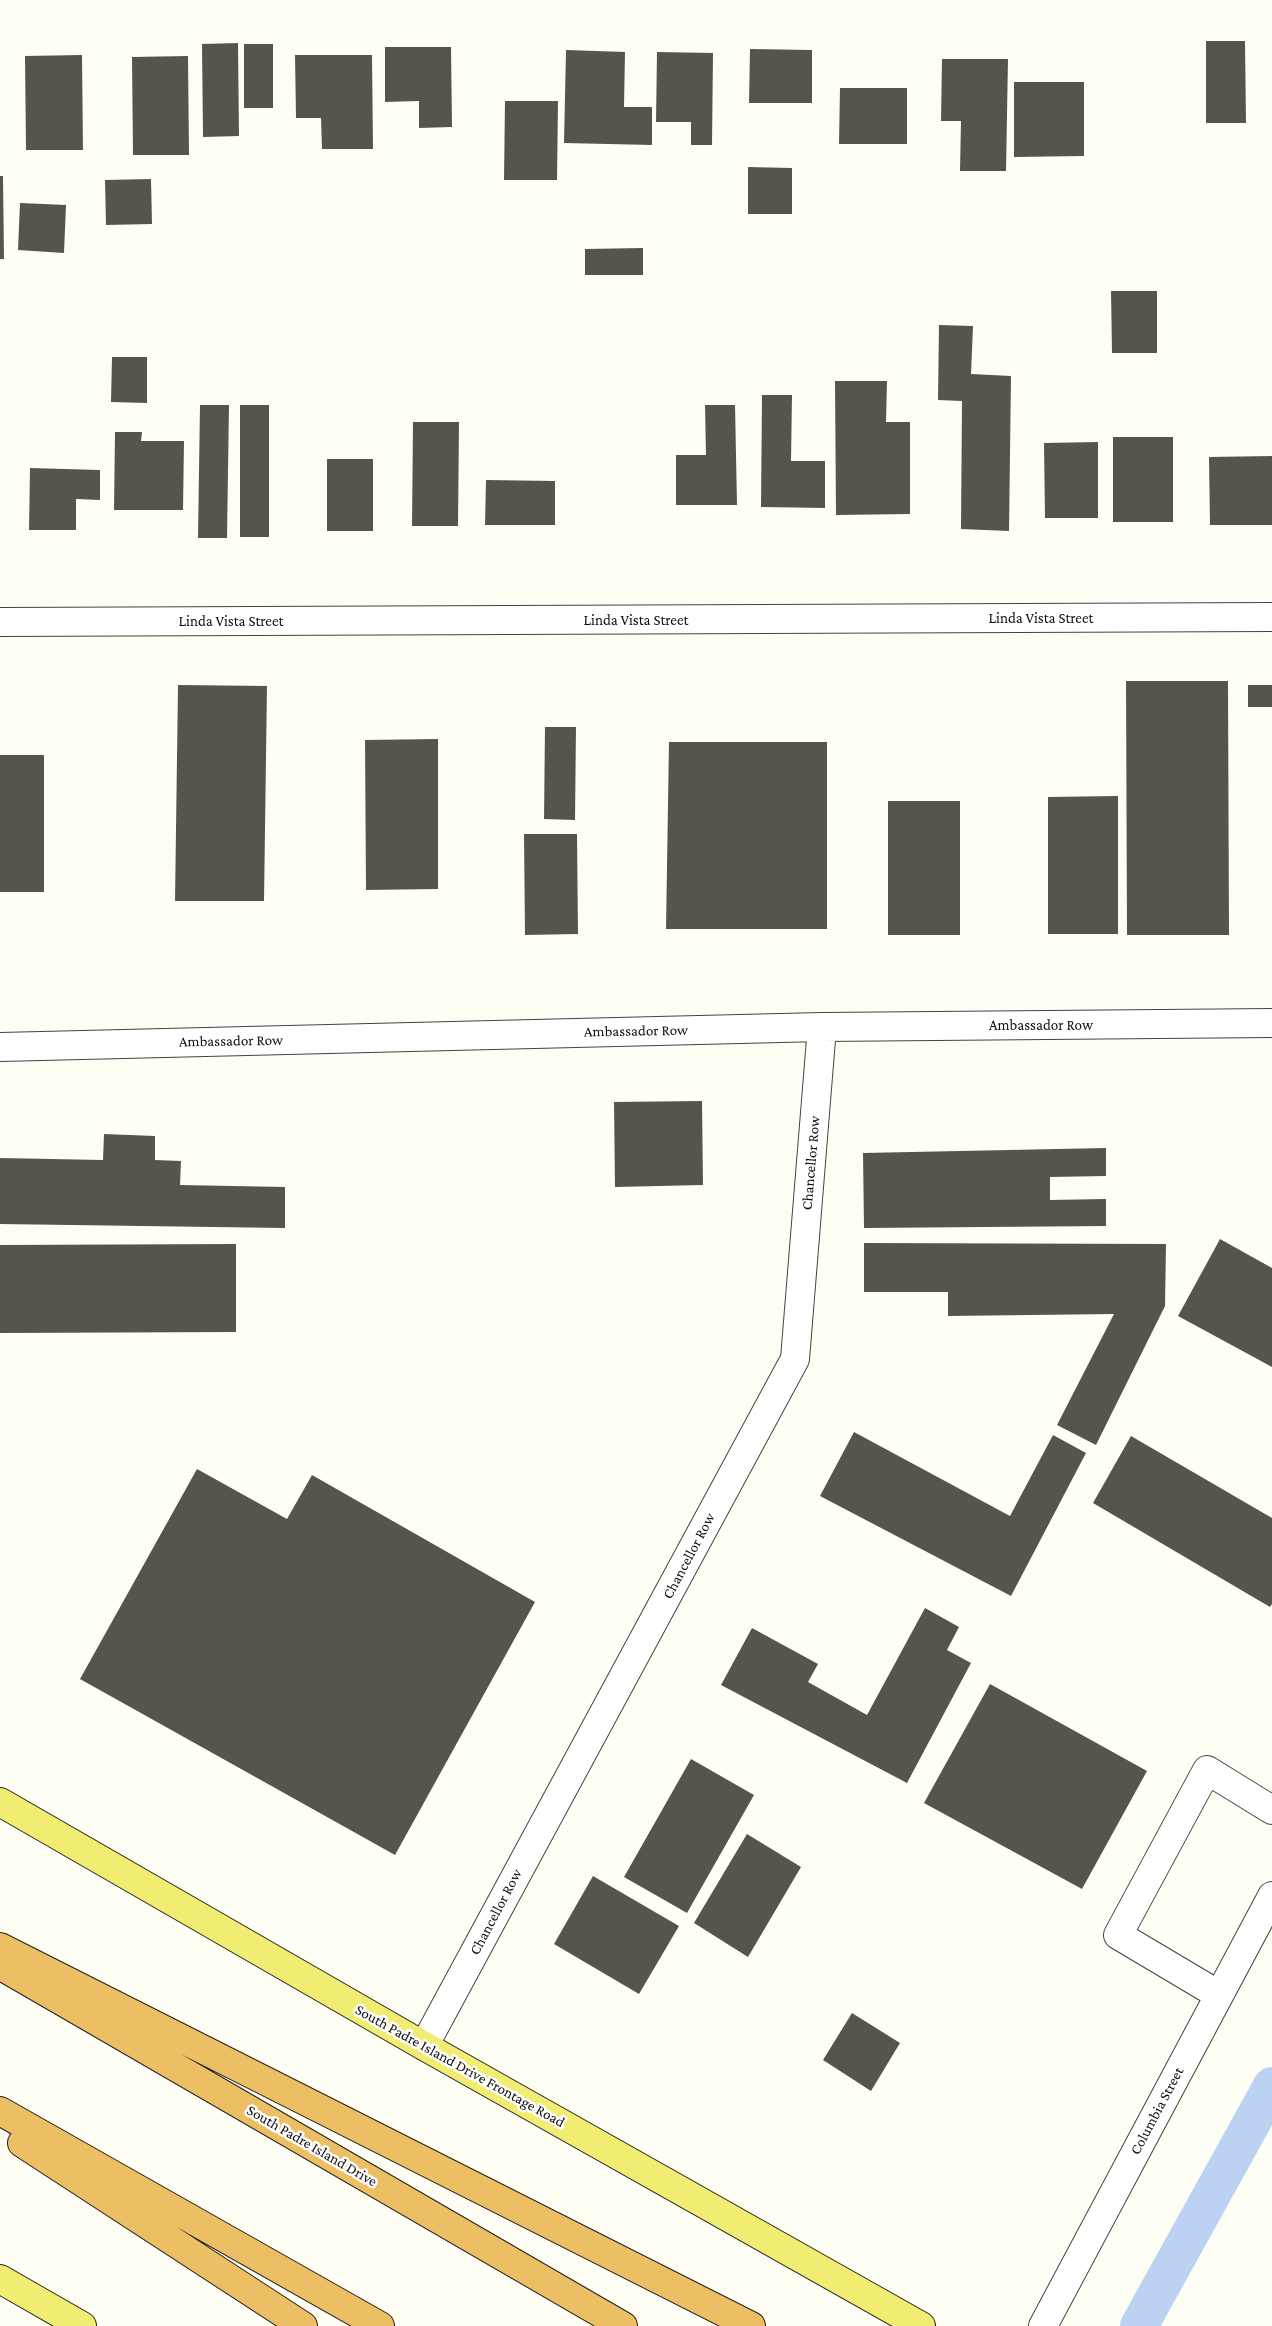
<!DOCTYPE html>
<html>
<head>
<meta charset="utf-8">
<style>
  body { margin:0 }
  canvas { display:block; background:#fefef4 }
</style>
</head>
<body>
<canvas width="1272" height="2326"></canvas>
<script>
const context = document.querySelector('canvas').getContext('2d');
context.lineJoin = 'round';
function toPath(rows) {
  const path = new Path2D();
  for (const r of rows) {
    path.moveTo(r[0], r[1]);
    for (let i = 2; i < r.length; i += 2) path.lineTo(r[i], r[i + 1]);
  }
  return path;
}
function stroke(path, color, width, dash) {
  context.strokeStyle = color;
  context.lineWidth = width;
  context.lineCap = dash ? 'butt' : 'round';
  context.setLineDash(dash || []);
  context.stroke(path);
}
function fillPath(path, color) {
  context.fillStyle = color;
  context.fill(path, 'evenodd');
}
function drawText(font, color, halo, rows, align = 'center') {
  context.font = font + ' "Crimson Pro",serif';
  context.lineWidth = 5;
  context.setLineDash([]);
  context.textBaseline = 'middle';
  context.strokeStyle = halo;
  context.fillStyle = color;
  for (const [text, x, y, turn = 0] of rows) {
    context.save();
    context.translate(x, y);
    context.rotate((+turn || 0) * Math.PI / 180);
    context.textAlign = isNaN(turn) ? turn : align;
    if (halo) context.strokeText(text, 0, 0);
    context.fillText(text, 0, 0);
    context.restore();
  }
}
stroke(toPath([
  [1139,2326,1272,2086]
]), '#bbd2f3', 38);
fillPath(toPath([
  [1206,41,1245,41,1246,123,1206,123],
  [238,43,239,136,203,137,202,44],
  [244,44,273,44,273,108,244,108],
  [385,47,451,47,452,127,419,128,419,101,385,102],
  [750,49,812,50,812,103,749,103],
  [566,50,625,52,624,107,652,107,652,145,564,143],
  [657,52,713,53,712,145,691,145,691,122,656,122],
  [82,55,83,150,26,150,25,56],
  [295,55,372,55,373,149,322,149,321,118,296,118],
  [188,56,189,155,133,155,132,57],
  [942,59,1008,59,1006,171,960,171,961,121,941,121],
  [1014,82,1084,82,1084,156,1014,157],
  [840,88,907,88,907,144,839,144],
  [505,101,558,101,557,180,504,180],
  [748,167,792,168,792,214,748,214],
  [0,176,3,176,4,259,0,259],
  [151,179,152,224,106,225,105,180],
  [20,203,66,205,64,253,18,250],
  [643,248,643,275,585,275,585,249],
  [1111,291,1157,291,1157,353,1112,353],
  [939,325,973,326,971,374,1011,376,1009,531,961,529,962,401,938,400],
  [112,357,147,357,147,403,111,402],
  [835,381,887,381,886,422,910,422,910,514,836,515],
  [762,395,792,395,791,461,825,461,825,508,761,507],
  [200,405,229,405,227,538,198,538],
  [240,405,269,405,269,537,240,537],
  [705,405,735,405,737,505,676,505,676,455,706,455],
  [413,422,459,422,458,526,412,526],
  [115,432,142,432,141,441,184,441,183,510,114,510],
  [1113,437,1173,437,1173,522,1113,522],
  [1098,442,1098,518,1045,518,1044,443],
  [1272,456,1272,525,1210,525,1209,457],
  [327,459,373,459,373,531,327,531],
  [30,468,100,470,100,500,76,499,76,530,29,530],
  [486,480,555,481,555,525,485,525],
  [1126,681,1228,681,1229,935,1127,935],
  [178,685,267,686,264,901,175,901],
  [1248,685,1272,685,1272,707,1248,707],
  [545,727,576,727,575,820,544,819],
  [438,739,438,889,366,890,365,740],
  [669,742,827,742,827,929,666,929],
  [0,755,44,755,44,892,0,892],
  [1118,796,1118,934,1048,934,1048,797],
  [888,801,960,801,960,935,888,935],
  [524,834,577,834,578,934,525,935],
  [702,1101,703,1185,615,1187,614,1102],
  [104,1134,155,1136,155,1160,181,1161,180,1185,285,1187,285,1228,0,1224,0,1158,103,1160],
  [1106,1148,1106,1176,1050,1177,1050,1200,1106,1199,1106,1226,864,1228,863,1153],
  [1220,1239,1272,1268,1272,1367,1178,1316],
  [864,1243,1166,1244,1165,1306,1096,1445,1057,1425,1114,1314,948,1316,948,1292,864,1292],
  [236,1244,236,1332,0,1333,0,1245],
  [854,1432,1010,1516,1053,1435,1086,1453,1011,1596,820,1496],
  [1131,1436,1272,1518,1272,1604,1270,1607,1093,1503],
  [197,1469,287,1519,312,1475,535,1602,395,1855,80,1679],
  [925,1608,959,1627,947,1650,971,1663,907,1783,721,1685,752,1628,818,1664,808,1682,867,1715],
  [990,1684,1147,1771,1082,1889,924,1803],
  [691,1759,754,1795,687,1913,624,1877],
  [747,1834,801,1867,748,1957,694,1923],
  [593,1876,679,1926,639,1994,554,1944],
  [852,2013,900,2043,871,2091,823,2060]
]), '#58544d');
const minor = toPath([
  [0,622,1272,617],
  [0,1047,822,1027,1272,1023],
  [1219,1995,1118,1935,1207,1770,1272,1810],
  [424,2046,795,1359,822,1027],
  [1043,2326,1272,1896]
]);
const major = toPath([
  [0,1802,424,2046,921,2326],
  [0,2279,82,2326]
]);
const highway = toPath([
  [0,1947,751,2326],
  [8,1970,623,2326],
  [0,2111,380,2326],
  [22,2143,303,2326]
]);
stroke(minor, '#434343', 30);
stroke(major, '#212121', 30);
stroke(highway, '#212121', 30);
stroke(minor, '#fff', 28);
stroke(major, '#f1ed72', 28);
stroke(highway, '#ecbf64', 28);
drawText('15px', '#101010', '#fff', [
  ["Linda Vista Street",1041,618],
  ["Linda Vista Street",636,620],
  ["Linda Vista Street",231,621],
  ["Ambassador Row",1041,1025],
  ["Ambassador Row",636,1031,-1],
  ["Ambassador Row",231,1041,-1],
  ["Chancellor Row",811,1163,-85],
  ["Chancellor Row",689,1556,-62],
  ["Chancellor Row",496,1912,-62],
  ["South Padre Island Drive Frontage Road",460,2066,29],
  ["Columbia Street",1157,2111,-62],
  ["South Padre Island Drive",312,2146,30]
]);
</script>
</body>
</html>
